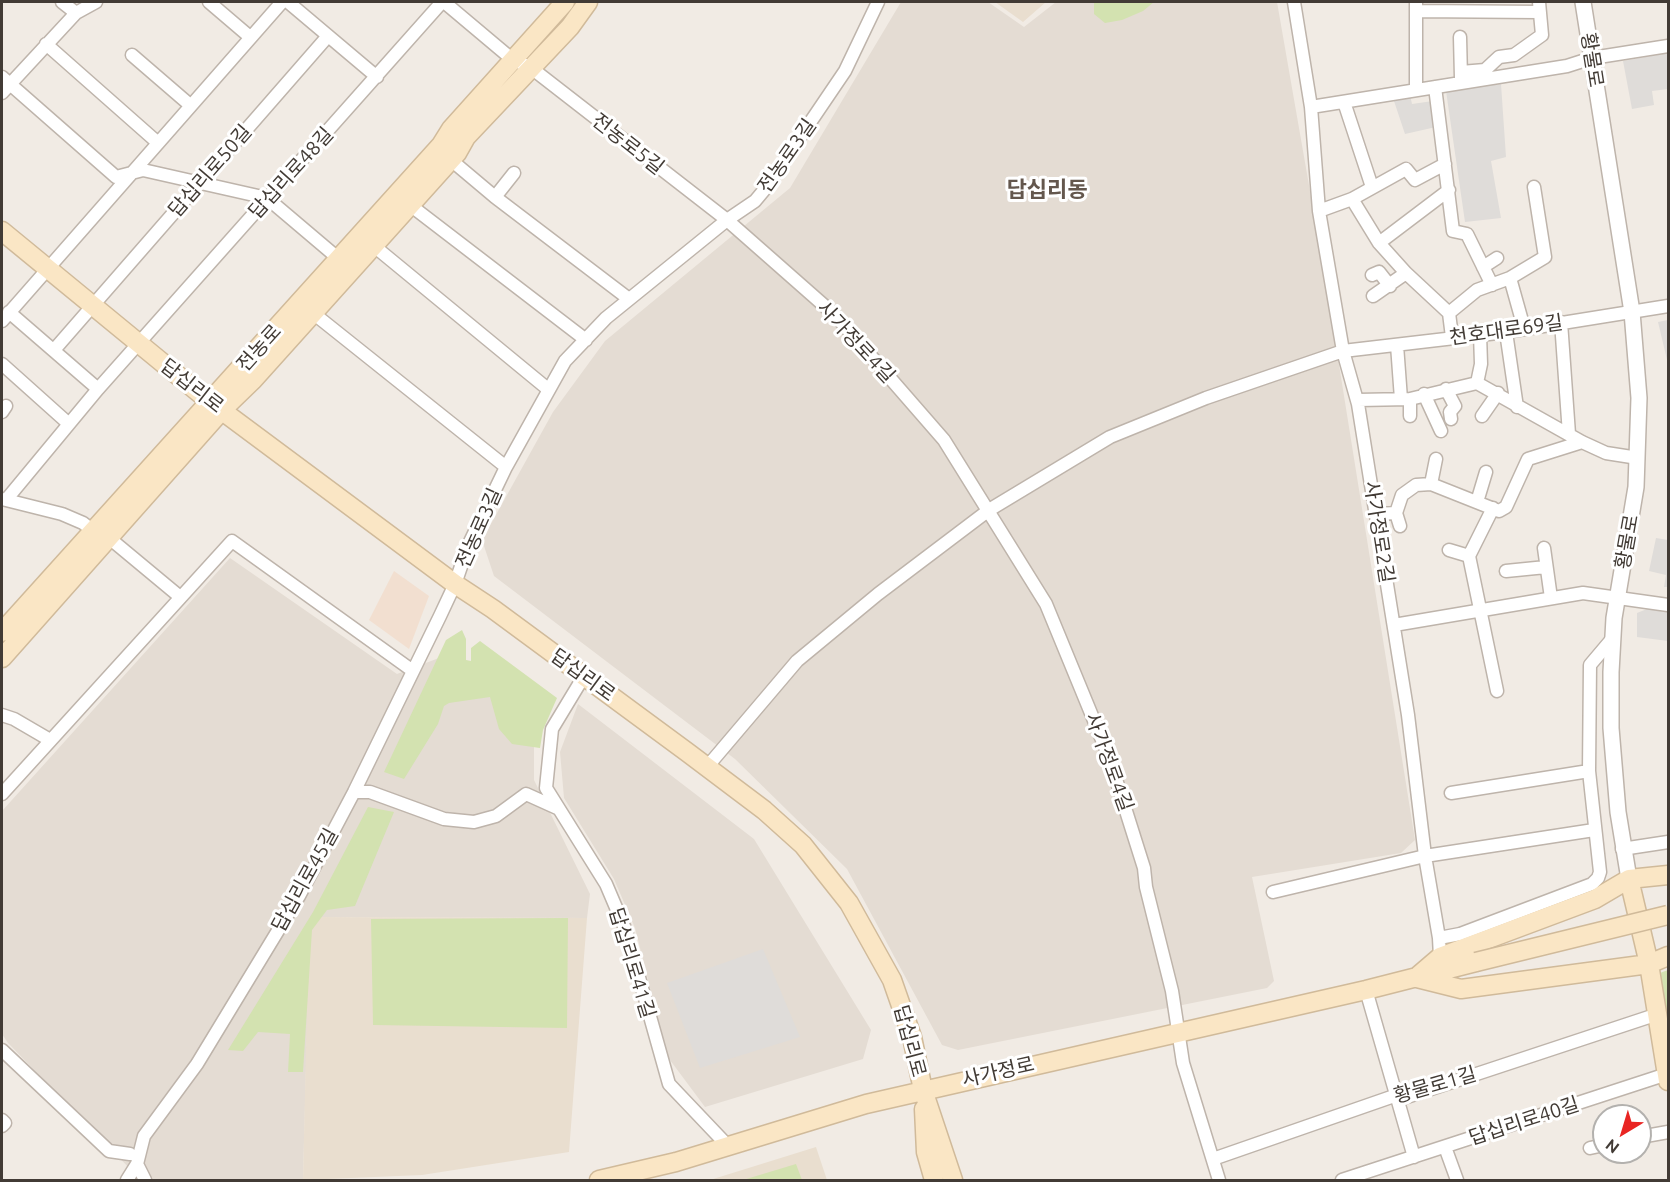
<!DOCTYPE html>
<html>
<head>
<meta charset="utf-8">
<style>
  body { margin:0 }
  #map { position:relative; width:1670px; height:1182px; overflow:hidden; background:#f1ebe4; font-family:Ubuntu,sans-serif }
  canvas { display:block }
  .frame { position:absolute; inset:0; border:3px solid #423b35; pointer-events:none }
  .north { position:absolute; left:1592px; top:1104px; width:60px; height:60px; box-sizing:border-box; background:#fff; border:2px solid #b3b1ae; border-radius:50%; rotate:218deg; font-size:16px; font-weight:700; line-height:24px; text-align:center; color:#423b35 }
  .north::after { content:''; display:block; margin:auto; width:21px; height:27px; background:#e92523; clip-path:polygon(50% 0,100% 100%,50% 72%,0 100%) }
</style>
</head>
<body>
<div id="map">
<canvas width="1670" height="1182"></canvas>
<div class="frame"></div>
<div class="north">N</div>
</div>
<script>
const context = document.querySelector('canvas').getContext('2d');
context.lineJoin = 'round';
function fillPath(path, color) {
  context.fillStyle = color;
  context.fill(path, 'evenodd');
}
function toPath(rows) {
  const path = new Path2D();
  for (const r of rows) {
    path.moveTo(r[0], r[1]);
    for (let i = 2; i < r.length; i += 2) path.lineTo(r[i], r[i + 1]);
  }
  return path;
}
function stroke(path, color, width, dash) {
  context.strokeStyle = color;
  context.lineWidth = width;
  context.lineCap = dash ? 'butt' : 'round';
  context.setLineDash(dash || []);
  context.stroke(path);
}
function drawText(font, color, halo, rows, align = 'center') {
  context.font = font + ' Ubuntu,"Noto Sans KR",sans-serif';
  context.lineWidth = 6;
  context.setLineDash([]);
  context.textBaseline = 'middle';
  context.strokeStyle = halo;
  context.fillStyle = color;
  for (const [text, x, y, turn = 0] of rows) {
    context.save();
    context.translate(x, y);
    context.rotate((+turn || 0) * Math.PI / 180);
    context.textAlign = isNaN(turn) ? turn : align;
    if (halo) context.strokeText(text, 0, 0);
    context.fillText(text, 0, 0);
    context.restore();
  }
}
fillPath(toPath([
  [901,2,988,2,1024,27,1056,2,1277,2,1325,277,1415,840,1401,853,1252,877,1274,981,1267,988,958,1050,942,1045,847,869,735,759,494,576,482,540,553,412,605,341,790,188],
  [230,558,397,674,452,653,534,712,534,780,590,894,587,918,310,917,303,1180,129,1180,134,1173,8,1043,2,1034,2,811],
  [578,704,754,839,871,1030,863,1059,705,1107,667,1056,635,928,614,879,564,798,560,752]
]), '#e4dcd3');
fillPath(toPath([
  [394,571,429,596,409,649,369,620]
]), '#f2dfd0');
fillPath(toPath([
  [995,2,1046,2,1023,22],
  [309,917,587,918,569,1152,422,1175,303,1180],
  [816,1147,827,1180,710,1180]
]), '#e9decf');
fillPath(toPath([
  [1094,2,1154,2,1143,11,1122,20,1105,23,1094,14],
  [462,630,466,639,466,660,471,661,471,648,480,641,557,698,543,730,540,748,512,744,499,729,490,697,449,703,444,706,438,724,404,779,384,772,446,640],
  [368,807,394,812,355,906,327,910,312,930,303,1072,288,1072,290,1034,258,1032,243,1051,228,1050,313,912],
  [568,918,567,1028,373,1025,371,919],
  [1668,970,1668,1040,1657,974],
  [796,1164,802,1180,743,1180]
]), '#d3e2b0');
fillPath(toPath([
  [1668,53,1668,89,1652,91,1654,105,1632,109,1623,61],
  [1501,84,1506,157,1491,161,1501,218,1465,222,1446,91],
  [1410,95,1412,104,1433,101,1436,127,1405,134,1393,98],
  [1668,320,1668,364,1658,322],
  [1656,538,1668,540,1668,587,1664,587,1666,575,1649,571],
  [1647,609,1668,612,1668,641,1637,637,1637,613],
  [763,949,800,1037,700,1068,667,983]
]), '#dfdcd9');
const minor = toPath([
  [62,2,76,13],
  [209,2,250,37],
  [288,2,377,77],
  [444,2,513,60,530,67,727,220,836,316,944,440,1046,604,1109,757,1144,868,1146,887,1172,991,1183,1063,1219,1180],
  [1294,2,1311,107,1319,211,1343,351,1358,404,1408,715,1425,856,1439,938,1440,957],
  [1416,2,1416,90],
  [1416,11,1539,12],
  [1460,37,1461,78],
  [46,44,157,142],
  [132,55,190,105],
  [1461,72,1485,70,1499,57,1514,55,1542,35,1539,2],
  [2,77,116,177,143,170,267,198,339,259],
  [1435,87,1453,231,1467,234,1492,285],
  [2,93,76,13,96,2],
  [1344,102,1372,187],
  [1311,107,1567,66,1592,58,1668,46],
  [451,160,495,197],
  [514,173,495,197,629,299],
  [1352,199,1379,243,1406,273,1449,313,1452,337],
  [410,205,586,340],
  [1319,211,1352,199,1406,169,1415,180,1445,164],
  [1379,243,1449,190],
  [374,246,549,390],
  [1483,267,1497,258],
  [1372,275,1379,272,1390,286],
  [1510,278,1545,257,1534,187],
  [1373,296,1406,273],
  [9,312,98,389],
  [313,313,506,467],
  [1449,313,1477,290,1510,278,1524,328],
  [2,321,282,2],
  [1561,322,1569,434],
  [1506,332,1517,407],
  [1397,345,1401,399],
  [54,350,328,36],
  [2,364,69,424],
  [1477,383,1481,364,1480,334],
  [1446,389,1455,406,1450,412,1451,419],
  [1424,394,1441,431],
  [1358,400,1410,399,1477,383,1582,442,1606,453,1638,458],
  [2,412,6,406],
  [1410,416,1410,399],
  [1482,416,1498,393],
  [1431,484,1436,459],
  [2,499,62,514,83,523,92,530],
  [6,500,98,389,442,2],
  [1477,502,1486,472],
  [1396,513,1400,526],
  [1376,514,1396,513,1402,495,1416,485,1431,484,1499,511,1506,507,1528,459,1582,442],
  [108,537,179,596],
  [1544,548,1551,598],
  [1449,550,1469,556,1497,691],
  [1469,556,1493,508],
  [1506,571,1546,567],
  [1394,625,1583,593,1668,605],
  [584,676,552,729,546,788,606,884,626,931,669,1084,726,1144],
  [2,715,14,719,50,740],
  [707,767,797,661,878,594,989,510,1110,437,1206,398,1343,351,1506,332,1668,306],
  [354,792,370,792,444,819,474,822,496,816,526,794,557,808],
  [1451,793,1589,771],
  [2,794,232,541,413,671],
  [1622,849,1668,842],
  [1273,892,1425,856,1594,830],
  [1439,938,1460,934,1592,884,1598,878,1600,872,1589,771,1590,665,1612,639],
  [1366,990,1414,1157],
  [2,1050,109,1151,130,1154],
  [2,1120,5,1123,2,1126],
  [1640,1137,1668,1132],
  [1445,1147,1457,1180],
  [1590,1148,1604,1145],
  [1213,1159,1397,1095,1407,1097,1658,1014],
  [137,1164,145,1180],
  [127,1180,137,1164,144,1136,197,1064,299,896,354,792,440,616,455,584,468,546,506,467,565,361,606,318,727,220,755,201,765,189,845,71,878,2],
  [1342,1180,1667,1074]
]);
const tertiary = toPath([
  [1583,2,1632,312,1639,398,1636,487,1614,618,1611,672,1611,728,1618,812,1629,879]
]);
const secondary = toPath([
  [2,231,209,401,455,584,493,609,687,752,764,810,803,845,849,903,892,980,912,1037,923,1090,953,1180],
  [2,632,441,145,451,129,565,2],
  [2,658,222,410,253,380,457,153,466,137,570,27,588,2],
  [1629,879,1649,964,1668,1081],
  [1419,975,1440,957,1595,899,1629,879,1668,875],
  [1417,978,1461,989,1649,964,1668,956],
  [924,1109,926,1152,934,1180],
  [599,1180,676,1162,866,1104,1366,990,1476,962]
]);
stroke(minor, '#beb4ab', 15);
stroke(tertiary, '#beb4ab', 18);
stroke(secondary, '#d0ba9a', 21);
stroke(minor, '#fff', 12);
stroke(tertiary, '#fff', 15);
stroke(secondary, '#fae6c5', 18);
const secondaryBridge = toPath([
  [1476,962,1668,915]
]);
stroke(secondaryBridge, '#d0ba9a', 21, []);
stroke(secondaryBridge, '#fae6c5', 18);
drawText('20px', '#423b35', '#fff', [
  ["황물로",1592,60,81],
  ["전농로5길",628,144,38],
  ["전농로3길",787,156,-55],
  ["답십리로50길",210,171,-49],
  ["답십리로48길",291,173,-48],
  ["천호대로69길",1506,330,-8],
  ["사가정로4길",856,342,47],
  ["전농로",259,348,-48],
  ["답십리로",192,386,38],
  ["전농로3길",479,528,-66],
  ["사가정로2길",1379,532,81],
  ["황물로",1627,542,-80],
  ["답십리로",583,675,36],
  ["사가정로4길",1109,762,70],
  ["답십리로45길",305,880,-61],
  ["답십리로41길",632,963,73],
  ["답십리로",910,1041,75],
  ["사가정로",998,1072,-13],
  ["황물로1길",1435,1085,-16],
  ["답십리로40길",1524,1121,-18]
]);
drawText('bold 22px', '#64574d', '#fff', [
  ["답십리동",1047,190]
]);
</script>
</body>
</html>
